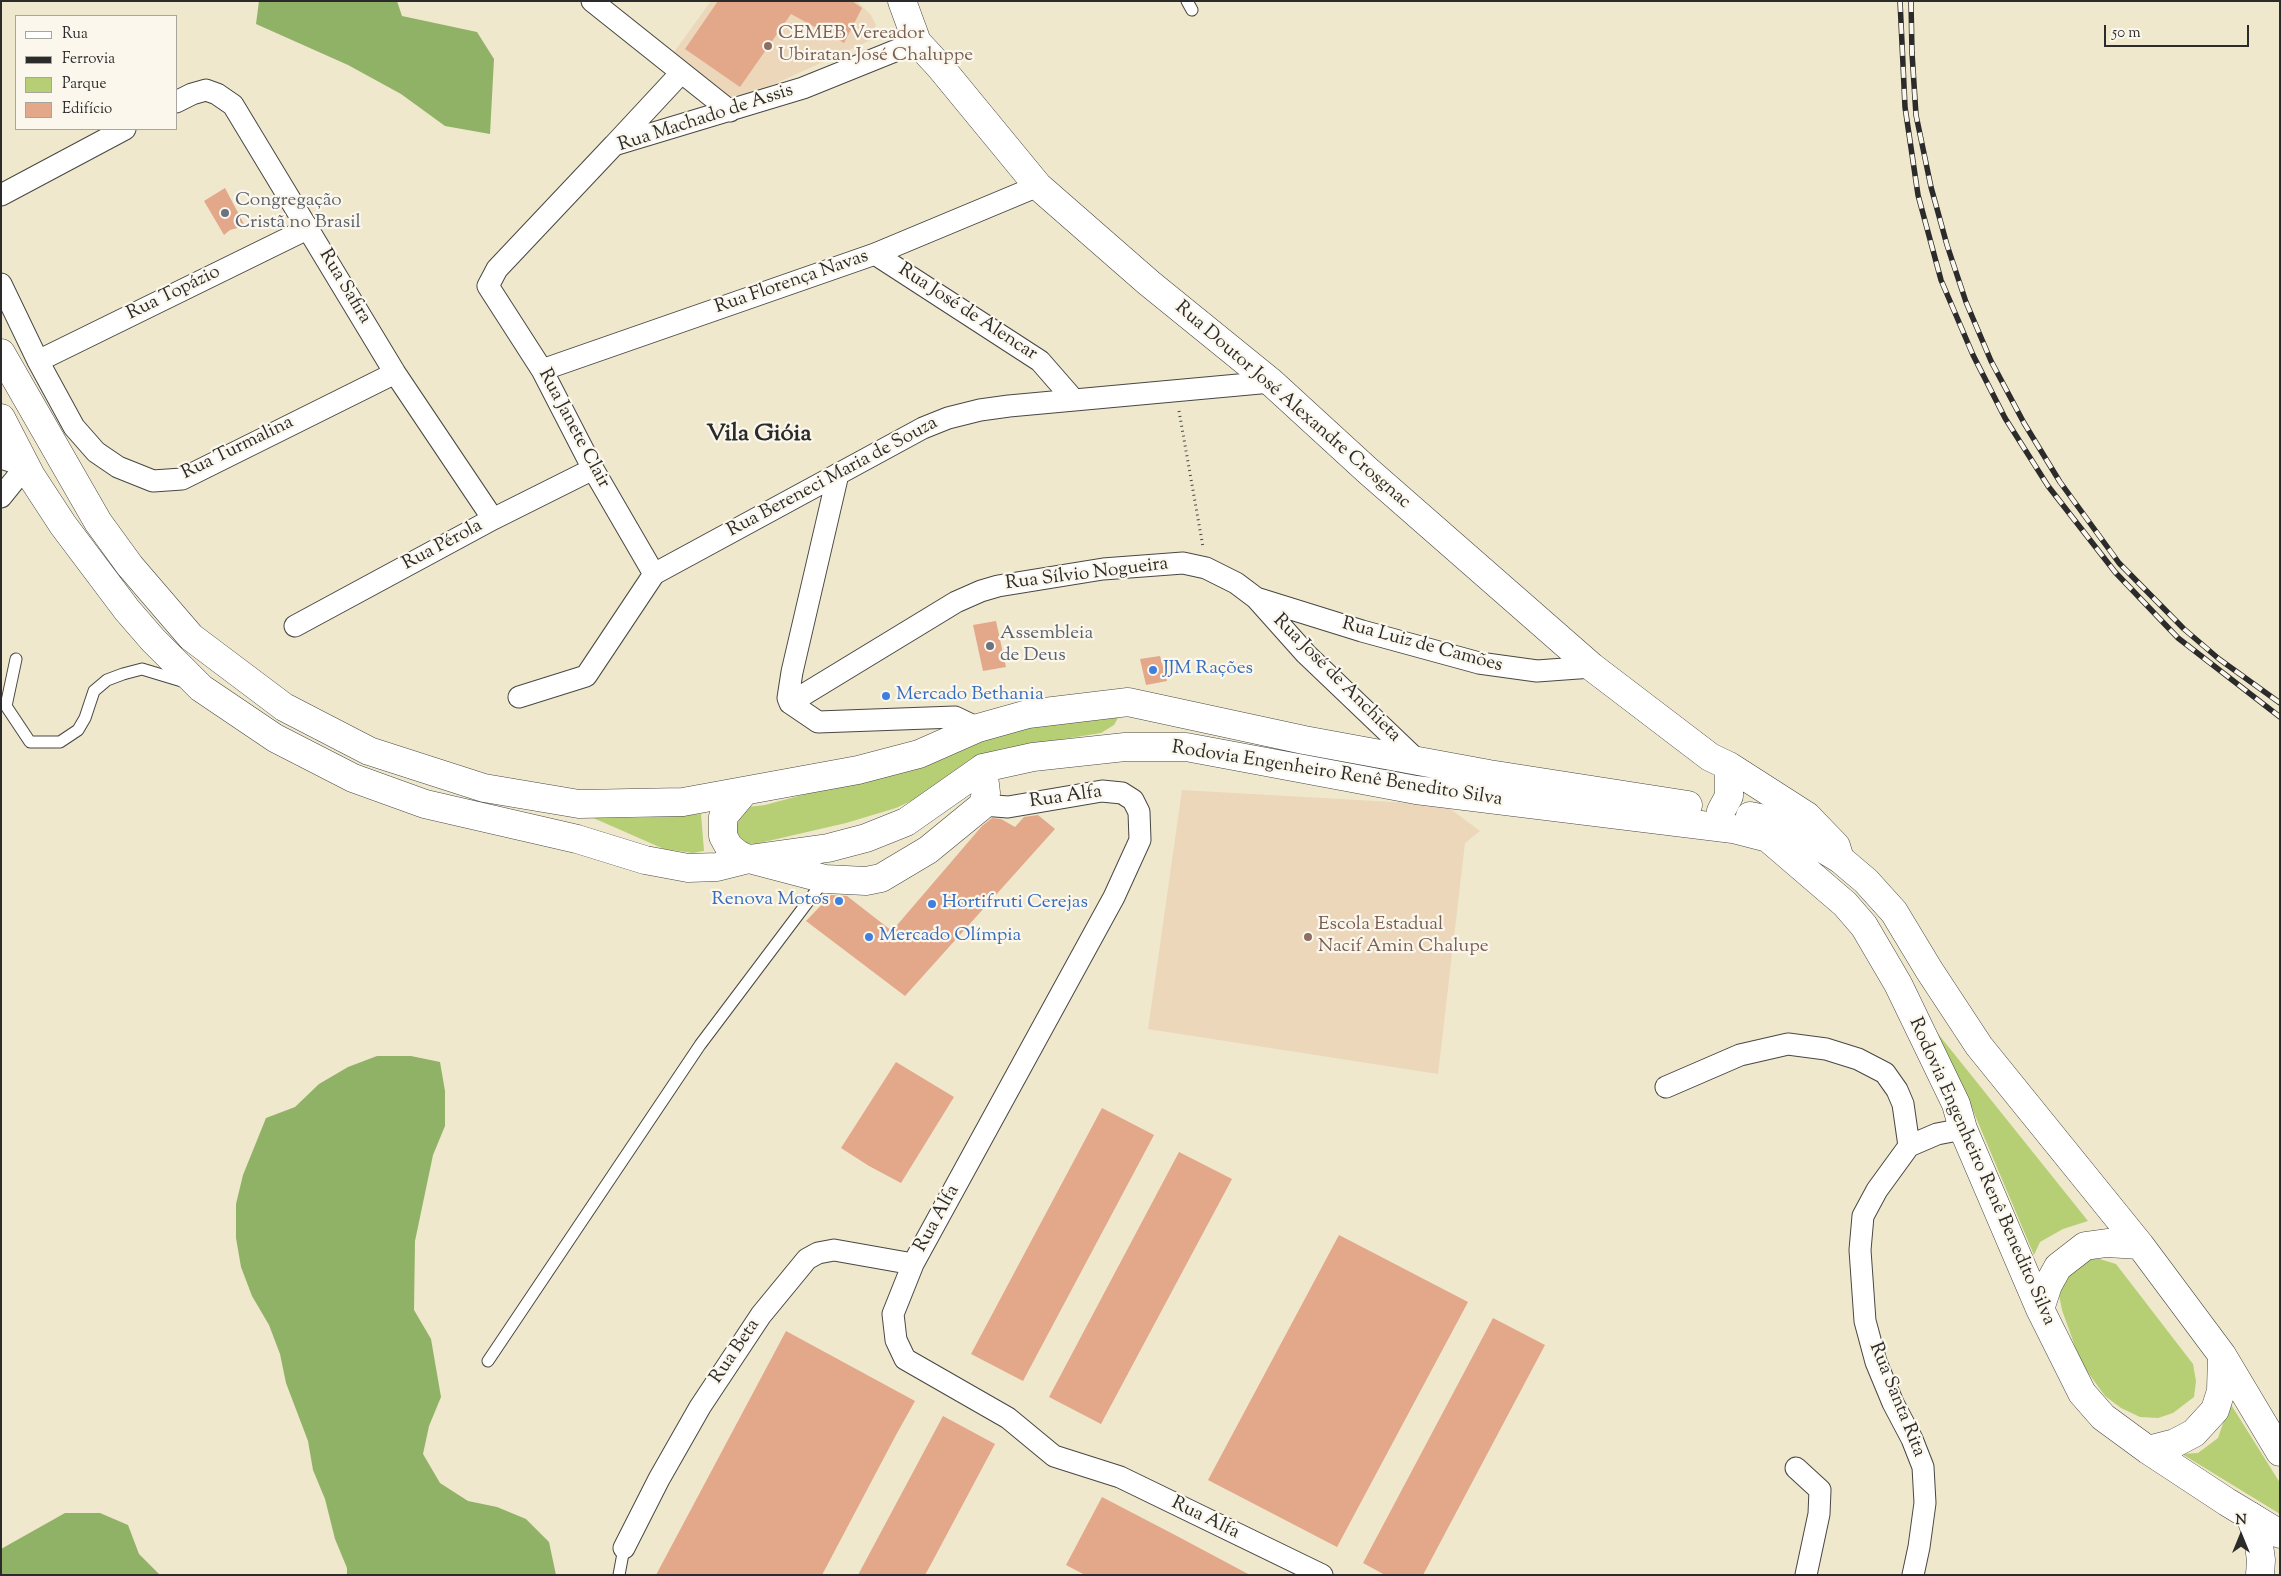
<!DOCTYPE html>
<html>
<head>
<meta charset="utf-8">
<style>
  body { margin:0 }
  #map { position:relative; width:2281px; height:1576px; overflow:hidden; background:#efe8cc; font-family:"Sorts Mill Goudy",serif }
  canvas { display:block }
  .frame { position:absolute; inset:0; border:2px solid #2b2b2b; pointer-events:none }
  .legend { position:absolute; left:15px; top:15px; width:162px; height:115px; box-sizing:border-box; background:#fbf7ec; border:1px solid #a8a59f; margin:0; padding:6px 9px; list-style:none; font-size:15px; color:#2b2b2b }
  .legend li { display:flex; align-items:center; gap:10px; height:25px }
  .legend b { width:25px; border:1px solid #a8a59f }
  .north { position:absolute; left:2216px; top:1511px; width:50px; height:50px; -webkit-text-stroke:4px #fbf7ec; paint-order:stroke; rotate:0deg; font-size:14px; font-weight:700; line-height:20px; text-align:center; color:#2b2b2b }
  .north::after { content:''; display:block; margin:auto; width:18px; height:22px; background:#2b2b2b; clip-path:polygon(50% 0,100% 100%,50% 72%,0 100%) }
  .scale { position:absolute; left:2104px; top:25px; width:145px; height:22px; box-sizing:border-box; border:2px solid #2b2b2b; border-top:0; padding-left:6px; font-size:15px; line-height:18px; white-space:nowrap; color:#2b2b2b; -webkit-text-stroke:4px #fbf7ec; paint-order:stroke }
</style>
</head>
<body>
<div id="map">
<canvas width="2281" height="1576"></canvas>
<div class="frame"></div>
<ul class="legend">
<li><b style="height:6px;background:#fff"></b>Rua</li>
<li><b style="height:6px;background:#2b2b2b"></b>Ferrovia</li>
<li><b style="height:14px;background:#b6cf74"></b>Parque</li>
<li><b style="height:14px;background:#e3a78a"></b>Edifício</li>
</ul>
<div class="north">N</div>
<div class="scale">50 m</div>
</div>
<script>
const context = document.querySelector('canvas').getContext('2d');
context.lineJoin = 'round';
function fillPath(path, color) {
  context.fillStyle = color;
  context.fill(path, 'evenodd');
}
function toPath(rows) {
  const path = new Path2D();
  for (const r of rows) {
    path.moveTo(r[0], r[1]);
    for (let i = 2; i < r.length; i += 2) path.lineTo(r[i], r[i + 1]);
  }
  return path;
}
function stroke(path, color, width, dash) {
  context.strokeStyle = color;
  context.lineWidth = width;
  context.lineCap = dash ? 'butt' : 'round';
  context.setLineDash(dash || []);
  context.stroke(path);
}
function drawText(font, color, halo, rows, align = 'center') {
  context.font = font + ' "Sorts Mill Goudy",serif';
  context.lineWidth = 4.5;
  context.setLineDash([]);
  context.textBaseline = 'middle';
  context.strokeStyle = halo;
  context.fillStyle = color;
  for (const [text, x, y, turn = 0] of rows) {
    context.save();
    context.translate(x, y);
    context.rotate((+turn || 0) * Math.PI / 180);
    context.textAlign = isNaN(turn) ? turn : align;
    if (halo) context.strokeText(text, 0, 0);
    context.fillText(text, 0, 0);
    context.restore();
  }
}
fillPath(toPath([
  [711,1,857,1,871,15,876,25,871,40,735,102,674,52],
  [1182,790,1445,805,1480,831,1465,843,1438,1074,1148,1029]
]), '#ecd7ba');
fillPath(toPath([
  [1118,711,1118,718,1114,725,1101,733,1001,749,963,766,924,795,896,808,846,823,755,844,745,843,735,830,741,815,748,807,765,805,932,760,1038,718],
  [701,814,704,851,693,853,664,849,591,817,638,818],
  [1931,1025,2088,1221,2063,1229,2040,1242,2034,1255,1969,1101],
  [2093,1257,2116,1264,2193,1364,2196,1381,2194,1397,2173,1413,2158,1418,2140,1417,2121,1408,2105,1396,2081,1363,2062,1310,2059,1295,2064,1281,2073,1269],
  [2230,1403,2280,1483,2280,1514,2182,1454,2198,1453,2218,1438]
]), '#b6cf74');
fillPath(toPath([
  [259,1,397,1,402,16,477,32,494,59,490,134,445,126,401,94,348,65,256,24],
  [377,1056,411,1056,440,1062,445,1091,445,1126,433,1155,415,1241,414,1310,431,1339,441,1397,429,1426,423,1454,440,1483,468,1501,497,1507,526,1519,549,1542,556,1575,347,1575,347,1568,335,1539,325,1499,313,1470,308,1441,286,1383,280,1354,269,1325,252,1296,241,1267,236,1238,236,1204,243,1175,266,1118,295,1107,319,1084,348,1067],
  [65,1513,100,1513,128,1525,139,1554,160,1575,1,1575,1,1549]
]), '#90b266');
fillPath(toPath([
  [718,1,852,1,862,8,844,43,791,14,740,87,685,49],
  [225,188,245,226,230,230,224,235,204,201],
  [996,621,1006,667,983,671,973,625],
  [1160,656,1167,681,1146,685,1140,659],
  [1038,815,1055,829,905,996,806,921,831,895,847,896,892,931,982,826,992,818,1001,819,1015,827,1024,817],
  [896,1062,954,1097,901,1183,869,1166,841,1148],
  [1102,1108,1154,1135,1023,1381,971,1354],
  [1179,1152,1232,1179,1101,1424,1049,1397],
  [1339,1235,1468,1302,1337,1547,1208,1480],
  [1493,1318,1545,1345,1423,1575,1385,1575,1363,1563],
  [786,1331,915,1401,896,1435,822,1575,656,1575],
  [943,1416,995,1444,930,1566,925,1575,858,1575],
  [1102,1497,1175,1535,1250,1575,1085,1575,1066,1565]
]), '#e3a78a');
const lane = toPath([
  [1187,1,1192,10],
  [16,659,6,706,30,742,60,742,78,730,85,718,94,691,107,680,123,674,142,669,185,682],
  [488,1361,700,1045,825,879],
  [619,1575,624,1548]
]);
const street = toPath([
  [592,1,730,111],
  [176,102,192,94,206,90,217,94,233,105,395,373,493,519],
  [615,144,681,73],
  [1,195,125,129],
  [875,254,1040,361,1074,400],
  [1,284,38,361,74,427,96,452,118,467,153,481,182,479,395,373],
  [38,361,309,228],
  [542,370,875,254,1038,186],
  [1,458,26,466,1,497],
  [654,574,593,469,542,370,488,286,497,269,614,145,803,88,917,42],
  [1256,598,1362,631,1479,663,1537,671,1592,667],
  [295,626,493,519,593,469],
  [519,697,586,676,654,574,923,428,948,418,980,410,1009,406,1271,382],
  [790,703,956,602,981,591,998,586,1103,569,1183,563,1206,568,1236,583,1256,598,1306,654,1417,760],
  [790,703,788,698,792,672,838,474],
  [790,703,818,722,955,717,978,728],
  [983,805,1008,807,1102,791,1122,793,1133,800,1139,812,1140,840,1114,897,913,1264,893,1314,896,1340,905,1359,1008,1418,1054,1456,1120,1477,1322,1575],
  [1666,1087,1740,1055,1788,1044,1826,1049,1858,1059,1885,1073,1897,1090,1903,1104,1909,1146],
  [1796,1468,1820,1490,1819,1514,1806,1575],
  [624,1548,659,1479,700,1407,761,1315,807,1259,818,1253,834,1250,913,1264],
  [1913,1575,1919,1547,1925,1503,1923,1467,1912,1439,1893,1403,1876,1362,1865,1321,1860,1250,1863,1216,1877,1190,1909,1146,1937,1134,1963,1129]
]);
const secondary = toPath([
  [902,1,917,42,941,68,1038,186,1149,283,1271,382,1367,470,1592,667,1710,757,1729,766,1807,816,1836,846,1840,859],
  [1721,811,1729,796,1729,766],
  [2250,1516,2258,1538,2261,1560,2260,1575]
]);
const primary = toPath([
  [1,353,98,522,130,566,191,637,284,707,369,751,484,788,579,804,683,802,858,770,919,754,978,728,1028,714,1128,702,1304,740,1489,774,1688,805],
  [1,418,31,476,63,525,127,610,153,640,201,688,275,738,353,778,425,804,577,839,645,860,688,868,717,867,749,859,828,848,866,838,906,822,983,768,1033,757,1125,747,1186,747,1416,790,1733,829,1768,838,1845,904,1864,926,1898,984,1956,1104,1963,1129,2040,1309,2082,1393,2103,1417,2148,1450,2227,1502,2280,1534],
  [744,792,723,817,723,836,729,847,739,855,749,859,825,879,866,881,881,878,928,850,983,805,986,793,983,768],
  [1750,816,1765,819,1795,832,1840,859,1866,881,1894,912,1929,970,1979,1046,2140,1245,2222,1355,2280,1452],
  [2040,1309,2048,1285,2058,1267,2085,1246,2107,1243,2140,1245],
  [2148,1450,2175,1443,2194,1433,2215,1410,2221,1391,2222,1355]
]);
stroke(lane, '#484743', 13);
stroke(street, '#484743', 23);
stroke(secondary, '#484743', 29);
stroke(primary, '#484743', 29);
stroke(toPath([
  [1179,411,1203,547]
]), '#484743', 3, [1, 4]);
stroke(lane, '#fff', 11);
stroke(street, '#fff', 21);
stroke(secondary, '#fff', 28);
stroke(primary, '#fff', 28);
const rail = toPath([
  [1900,1,1905,107,1918,195,1941,280,1973,355,2005,418,2048,486,2115,572,2178,638,2280,717],
  [1911,1,1912,53,1916,115,1931,187,1947,245,1966,302,1991,361,2024,423,2060,482,2119,563,2184,629,2219,659,2280,703]
]);
stroke(rail, '#2b2b2b', 5.5);
stroke(rail, '#fbf7ec', 4, [11]);
for (const [x, y, r, color] of [
  [768,46,5,"#8d6e63"],
  [225,213,5,"#6b7280"],
  [990,646,5,"#6b7280"],
  [1153,670,5,"#3f7fe0"],
  [886,696,5,"#3f7fe0"],
  [839,901,5,"#3f7fe0"],
  [932,904,5,"#3f7fe0"],
  [869,937,5,"#3f7fe0"],
  [1308,937,5,"#8d6e63"]
]) {
  const dot = new Path2D();
  dot.arc(x, y, r, 0, 2 * Math.PI);
  context.fillStyle = color;
  context.fill(dot);
  stroke(dot, '#fbf7ec', 2);
}
drawText('19px', '#785e54', '#fbf7ec', [
  ["CEMEB Vereador",778,35],
  ["Ubiratan José Chaluppe",778,57],
  ["Escola Estadual",1318,926],
  ["Nacif Amin Chalupe",1318,948]
], 'left');
drawText('19px', '#2b2b2b', '#fbf7ec', [
  ["Rua Machado de Assis",706,119,-18],
  ["Rua Florença Navas",792,283,-19],
  ["Rua Safira",344,287,59],
  ["Rua Topázio",174,294,-26],
  ["Rua José de Alencar",967,313,33],
  ["Rua Doutor José Alexandre Crosgnac",1292,406,41],
  ["Rua Janete Clair",573,429,62],
  ["Rua Turmalina",238,449,-26],
  ["Rua Bereneci Maria de Souza",833,478,-28],
  ["Rua Pérola",443,546,-28],
  ["Rua Sílvio Nogueira",1087,575,-7],
  ["Rua Luiz de Camões",1422,646,15],
  ["Rua José de Anchieta",1336,679,45],
  ["Rodovia Engenheiro Renê Benedito Silva",1337,775,9],
  ["Rua Alfa",1066,798,-8],
  ["Rodovia Engenheiro Renê Benedito Silva",1981,1172,66],
  ["Rua Alfa",938,1219,-61],
  ["Rua Beta",736,1352,-56],
  ["Rua Santa Rita",1896,1400,68],
  ["Rua Alfa",1205,1519,26]
]);
drawText('19px', '#5b616d', '#fbf7ec', [
  ["Congregação",235,202],
  ["Cristã no Brasil",235,224],
  ["Assembleia",1000,635],
  ["de Deus",1000,657]
], 'left');
drawText('19px', '#366cbe', '#fbf7ec', [
  ["JJM Rações",1163,670],
  ["Mercado Bethania",896,696],
  ["Renova Motos",829,901,"right"],
  ["Hortifruti Cerejas",942,904],
  ["Mercado Olímpia",879,937]
], 'left');
drawText('bold 24px', '#2b2b2b', '#fbf7ec', [
  ["Vila Gióia",759,436]
]);
</script>
</body>
</html>
